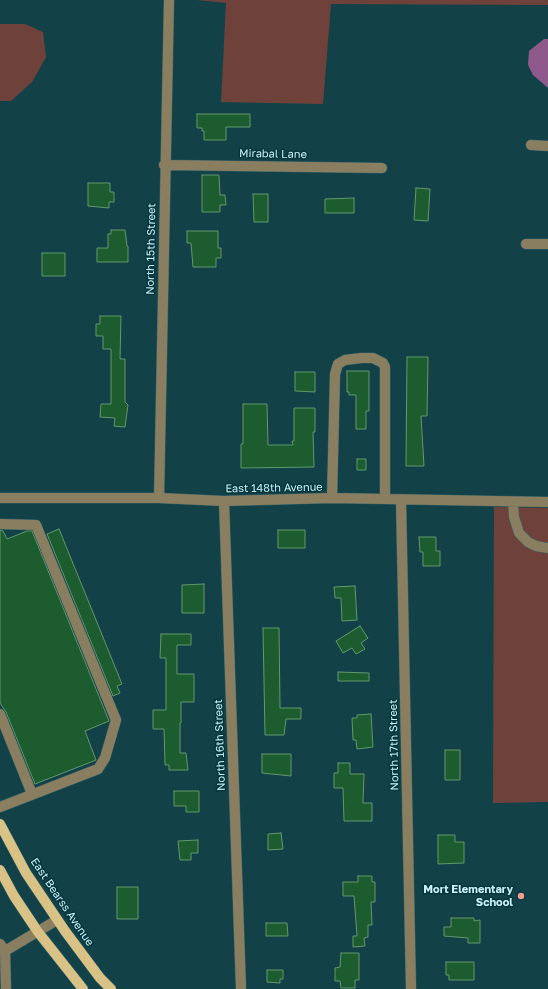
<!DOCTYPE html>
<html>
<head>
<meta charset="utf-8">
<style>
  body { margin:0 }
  canvas { display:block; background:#134148 }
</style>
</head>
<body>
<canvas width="548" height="989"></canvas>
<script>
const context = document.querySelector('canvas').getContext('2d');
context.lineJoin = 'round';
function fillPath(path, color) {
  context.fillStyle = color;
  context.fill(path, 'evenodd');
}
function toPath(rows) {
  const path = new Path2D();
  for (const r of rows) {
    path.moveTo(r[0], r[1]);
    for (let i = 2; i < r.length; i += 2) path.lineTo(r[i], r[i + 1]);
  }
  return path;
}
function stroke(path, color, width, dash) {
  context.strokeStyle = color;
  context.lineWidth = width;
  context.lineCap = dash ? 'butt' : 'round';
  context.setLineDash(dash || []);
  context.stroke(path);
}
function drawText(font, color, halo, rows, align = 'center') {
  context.font = font + ' "Golos Text",sans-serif';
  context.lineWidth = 3;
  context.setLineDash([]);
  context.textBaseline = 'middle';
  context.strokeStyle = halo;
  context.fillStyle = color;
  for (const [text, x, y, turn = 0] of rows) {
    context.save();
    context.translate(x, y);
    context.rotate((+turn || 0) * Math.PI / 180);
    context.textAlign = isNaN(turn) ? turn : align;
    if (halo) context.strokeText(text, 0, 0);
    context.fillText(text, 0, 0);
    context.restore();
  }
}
fillPath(toPath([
  [197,0,548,0,548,5,331,4,323,104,221,102,226,3],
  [0,24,25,24,43,32,46,57,32,82,11,101,0,101],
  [494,507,548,508,548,802,493,803]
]), '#6e423b');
fillPath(toPath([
  [544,39,548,39,548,88,533,75,528,65,529,51]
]), '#8f5a8b');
const building = toPath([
  [197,114,250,114,250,127,226,127,226,140,204,140,204,131,202,131,202,128,197,128,197,114],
  [202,175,219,175,220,195,225,195,226,205,220,205,220,212,202,212,202,175],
  [88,183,110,183,110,192,114,192,114,202,109,202,109,208,88,206,88,183],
  [416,188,430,189,428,221,414,220,416,188],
  [253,194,268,194,268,222,254,222,253,194],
  [354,198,354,213,325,213,325,199,354,198],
  [111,230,125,230,127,246,128,246,128,262,97,262,97,248,108,248,108,234,111,234,111,230],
  [187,231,218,231,218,248,221,248,221,258,216,258,216,267,193,267,191,243,187,243,187,231],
  [42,253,65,253,65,276,42,276,42,253],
  [100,316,121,316,120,359,125,359,125,402,128,405,125,427,114,426,115,418,100,417,101,404,111,404,111,349,103,349,103,336,96,336,96,324,100,324,100,316],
  [407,357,428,357,427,416,421,416,424,466,406,466,407,357],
  [347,371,369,371,369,411,366,411,366,429,356,429,356,395,349,395,349,392,347,392,347,371],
  [295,372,315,372,315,392,295,391,295,372],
  [243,404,267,404,268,445,293,445,292,441,294,441,294,408,315,408,315,432,313,432,314,467,241,468,241,444,243,444,243,404],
  [357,459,366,459,366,470,357,470,357,459],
  [59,529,122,684,117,686,120,693,113,696,47,534,59,529],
  [0,530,3,531,7,539,27,531,32,531,109,721,85,731,96,760,35,784,6,712,0,703,0,530],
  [278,530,305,530,305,548,278,548,278,530],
  [419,537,436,537,436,551,440,551,440,566,423,566,423,552,420,552,419,537],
  [204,584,204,613,182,613,182,585,204,584],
  [355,586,357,620,342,621,341,598,335,598,334,587,355,586],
  [360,626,368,638,361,643,365,649,356,654,352,648,343,653,336,641,360,626],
  [263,628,279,628,280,708,301,708,301,719,286,719,284,735,265,735,263,628],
  [161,634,191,634,191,645,177,645,177,674,194,674,194,702,181,702,181,723,180,723,180,753,186,753,188,770,169,770,169,765,165,765,164,729,153,729,153,710,166,710,166,658,160,658,161,634],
  [338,672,369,673,369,681,338,681,338,672],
  [371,714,373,747,357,749,356,740,353,740,352,718,357,718,357,715,371,714],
  [445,750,460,750,460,780,445,780,445,750],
  [262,754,291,754,291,776,262,773,262,754],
  [338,763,350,763,350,774,364,774,363,803,372,803,372,821,344,821,343,788,334,788,334,773,338,773,338,763],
  [174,791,199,791,199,812,186,812,186,806,174,806,174,791],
  [281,833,283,849,268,850,268,834,281,833],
  [438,835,455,835,455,842,464,842,464,863,438,864,438,835],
  [198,840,198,853,191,853,191,860,180,860,178,841,198,840],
  [358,876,372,876,372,882,375,882,375,902,371,902,372,925,368,925,368,937,364,938,365,946,353,947,353,936,357,936,354,896,343,896,343,882,358,882,358,876],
  [117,887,138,887,138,919,117,919,117,887],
  [451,918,474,918,474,921,480,920,480,943,468,943,468,938,444,936,444,927,451,927,451,918],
  [266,923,287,923,288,936,266,936,266,923],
  [341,953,359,953,359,980,355,980,355,988,341,988,340,981,335,981,335,968,340,967,341,953],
  [446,962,474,962,474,980,449,980,449,975,446,975,446,962],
  [267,970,283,970,283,979,280,979,280,983,267,982,267,970]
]);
fillPath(building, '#1d5c2f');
stroke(building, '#63976d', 1);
const minor = toPath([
  [531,145,548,146],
  [164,165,382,168],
  [526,244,548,244],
  [0,498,159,498,224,501,332,498,548,502],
  [159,498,169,0],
  [332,498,335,374,338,364,345,360,361,358,373,358,383,363,385,367,385,499],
  [401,500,411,989],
  [224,501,241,989],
  [513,502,514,517,519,533,528,542,536,546,548,548],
  [0,524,36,525,116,720,105,758,98,769,0,807],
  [0,714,32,794],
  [0,944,5,951,6,989],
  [5,951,57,920]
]);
const major = toPath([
  [0,824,26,873,65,931,100,978,111,989],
  [0,870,14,896,38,932,83,989]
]);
stroke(minor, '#346168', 11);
stroke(major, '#346168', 11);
stroke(minor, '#8a7e61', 10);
stroke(major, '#d9c285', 10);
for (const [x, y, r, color] of [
  [521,896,4,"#f59d8f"]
]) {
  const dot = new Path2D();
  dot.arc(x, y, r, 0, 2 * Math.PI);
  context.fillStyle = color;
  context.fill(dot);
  stroke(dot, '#05363d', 1.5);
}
drawText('11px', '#caf1f8', '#05363d', [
  ["Mirabal Lane",273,154,1],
  ["North 15th Street",151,249,-89],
  ["East 148th Avenue",274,488,-1],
  ["North 16th Street",220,745,-92],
  ["North 17th Street",394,745,-91],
  ["East Bearss Avenue",62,902,56]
]);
drawText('bold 11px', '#caf1f8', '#05363d', [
  ["Mort Elementary",513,890],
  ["School",513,903]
], 'right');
</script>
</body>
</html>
